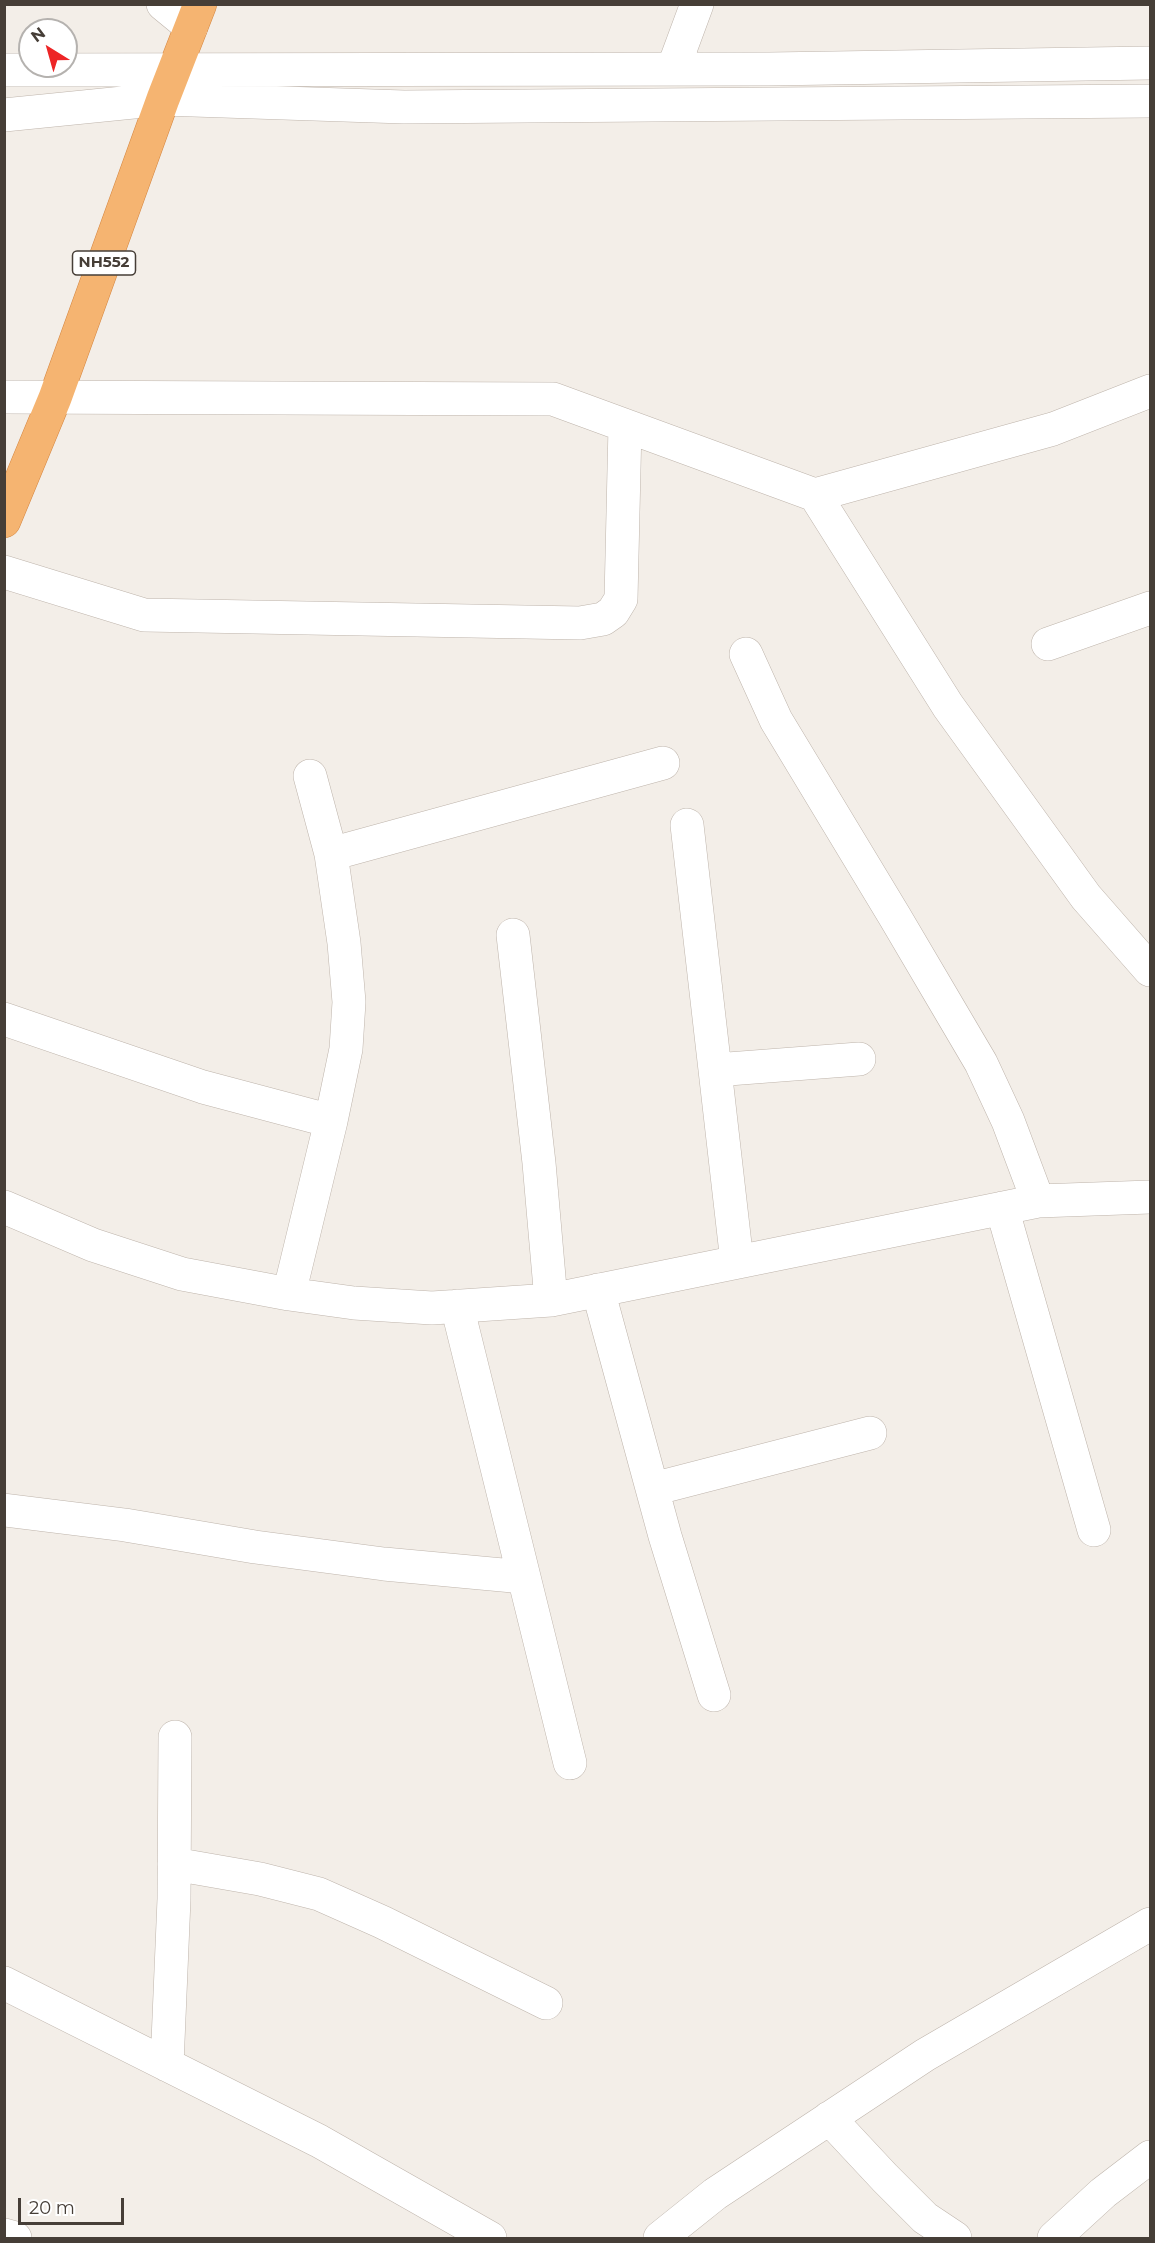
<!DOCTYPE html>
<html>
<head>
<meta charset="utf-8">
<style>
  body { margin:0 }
  #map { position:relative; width:1155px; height:2243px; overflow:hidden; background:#f3eee8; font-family:Montserrat,sans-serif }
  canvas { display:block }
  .frame { position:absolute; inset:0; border:6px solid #463e37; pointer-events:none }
  .north { position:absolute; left:18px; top:18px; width:60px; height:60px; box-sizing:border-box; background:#fff; border:2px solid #b5b2af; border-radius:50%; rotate:323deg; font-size:16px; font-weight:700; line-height:24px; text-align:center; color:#463e37 }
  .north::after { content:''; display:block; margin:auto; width:21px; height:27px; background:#ed2526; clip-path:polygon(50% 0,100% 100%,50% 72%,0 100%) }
  .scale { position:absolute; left:18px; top:2198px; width:106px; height:27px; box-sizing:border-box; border:3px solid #463e37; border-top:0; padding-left:8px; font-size:18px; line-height:21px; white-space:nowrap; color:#463e37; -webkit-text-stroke:4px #fff; paint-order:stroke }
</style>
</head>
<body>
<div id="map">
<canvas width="1155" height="2243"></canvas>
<div class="frame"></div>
<div class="north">N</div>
<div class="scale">20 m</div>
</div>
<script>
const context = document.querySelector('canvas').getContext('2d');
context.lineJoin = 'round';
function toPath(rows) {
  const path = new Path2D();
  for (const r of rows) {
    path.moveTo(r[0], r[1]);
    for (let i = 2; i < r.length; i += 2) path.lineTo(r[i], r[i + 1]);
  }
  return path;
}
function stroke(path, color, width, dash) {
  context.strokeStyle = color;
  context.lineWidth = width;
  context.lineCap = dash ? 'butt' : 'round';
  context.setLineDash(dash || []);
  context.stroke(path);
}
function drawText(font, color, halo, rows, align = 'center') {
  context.font = font + ' Montserrat,sans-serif';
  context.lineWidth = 4.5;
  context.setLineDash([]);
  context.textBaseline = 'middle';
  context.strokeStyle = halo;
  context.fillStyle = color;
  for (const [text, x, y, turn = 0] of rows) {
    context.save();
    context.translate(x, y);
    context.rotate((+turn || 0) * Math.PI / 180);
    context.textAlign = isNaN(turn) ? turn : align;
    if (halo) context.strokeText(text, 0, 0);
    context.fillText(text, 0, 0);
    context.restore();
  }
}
const street = toPath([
  [163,4,191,27],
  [673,69,697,4],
  [4,70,769,69,1150,63],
  [4,115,163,99,404,107,1150,101],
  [4,397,553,399,815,495,1053,429,1150,391],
  [815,495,948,706,1086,897,1150,970],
  [4,572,144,615,580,623,603,619,613,612,621,599,625,426],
  [1048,644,1150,608],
  [746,654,776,720,895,917,981,1063,1008,1121,1038,1201],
  [687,825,737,1262],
  [331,854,663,763],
  [513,935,539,1163,551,1300],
  [4,1019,203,1087,331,1121],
  [715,1070,859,1059],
  [4,1207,93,1245,182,1274,289,1294,354,1303,432,1308,551,1300,1038,1201,1150,1197],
  [1002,1208,1094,1530],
  [598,1290,665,1536,714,1695],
  [289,1294,331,1121,346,1049,349,1002,344,943,331,854,310,776],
  [457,1306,570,1763],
  [653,1489,870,1433],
  [4,1510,125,1525,255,1547,384,1564,524,1577],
  [174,1864,260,1879,319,1894,382,1922,546,2003],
  [4,1983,319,2141,490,2238],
  [167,2065,174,1899,175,1737],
  [829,2118,885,2178,925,2218,955,2238],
  [4,2235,15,2238],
  [660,2238,715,2194,925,2055,1150,1924],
  [1054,2238,1103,2193,1150,2157]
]);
const highway = toPath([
  [4,521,55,398,163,99,200,4]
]);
stroke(street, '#beb4ab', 34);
stroke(highway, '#d48641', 34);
stroke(street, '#fff', 33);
stroke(highway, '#f5b471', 33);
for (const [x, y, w] of [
  [104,263,63]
]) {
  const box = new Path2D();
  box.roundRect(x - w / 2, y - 12, w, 24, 4.5);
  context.fillStyle = '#fff';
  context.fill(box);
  stroke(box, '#463e37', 1.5);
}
drawText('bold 15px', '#463e37', null, [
  ["NH552",104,263]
]);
</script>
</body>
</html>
